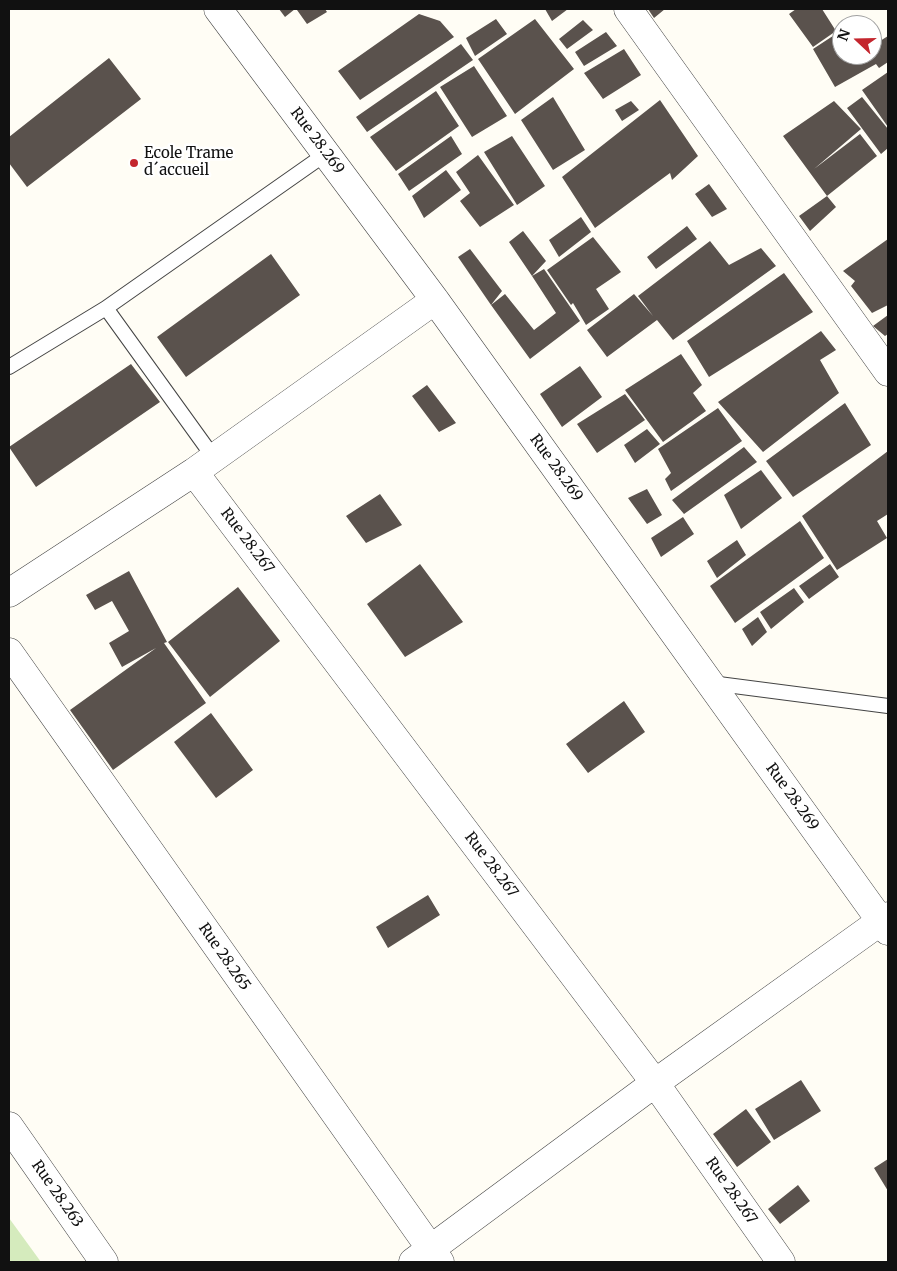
<!DOCTYPE html>
<html>
<head>
<meta charset="utf-8">
<style>
  body { margin:0 }
  #map { position:relative; width:897px; height:1271px; overflow:hidden; background:#fffdf5; font-family:Merriweather,serif }
  canvas { display:block }
  .frame { position:absolute; inset:0; border:10px solid #111; pointer-events:none }
  .north { position:absolute; left:832px; top:15px; width:50px; height:50px; box-sizing:border-box; background:#fff; border:1px solid #a0a0a0; border-radius:50%; rotate:291deg; font-size:14px; font-weight:700; line-height:20px; text-align:center; color:#111 }
  .north::after { content:''; display:block; margin:auto; width:18px; height:22px; background:#c4262e; clip-path:polygon(50% 0,100% 100%,50% 72%,0 100%) }
</style>
</head>
<body>
<div id="map">
<canvas width="897" height="1271"></canvas>
<div class="frame"></div>
<div class="north">N</div>
</div>
<script>
const context = document.querySelector('canvas').getContext('2d');
context.lineJoin = 'round';
function fillPath(path, color) {
  context.fillStyle = color;
  context.fill(path, 'evenodd');
}
function toPath(rows) {
  const path = new Path2D();
  for (const r of rows) {
    path.moveTo(r[0], r[1]);
    for (let i = 2; i < r.length; i += 2) path.lineTo(r[i], r[i + 1]);
  }
  return path;
}
function stroke(path, color, width, dash) {
  context.strokeStyle = color;
  context.lineWidth = width;
  context.lineCap = dash ? 'butt' : 'round';
  context.setLineDash(dash || []);
  context.stroke(path);
}
function drawText(font, color, halo, rows, align = 'center') {
  context.font = font + ' Merriweather,serif';
  context.lineWidth = 5;
  context.setLineDash([]);
  context.textBaseline = 'middle';
  context.strokeStyle = halo;
  context.fillStyle = color;
  for (const [text, x, y, turn = 0] of rows) {
    context.save();
    context.translate(x, y);
    context.rotate((+turn || 0) * Math.PI / 180);
    context.textAlign = isNaN(turn) ? turn : align;
    if (halo) context.strokeText(text, 0, 0);
    context.fillText(text, 0, 0);
    context.restore();
  }
}
fillPath(toPath([
  [9,1218,41,1262,9,1262]
]), '#d5ebbd');
fillPath(toPath([
  [279,9,295,9,285,17],
  [300,9,325,9,327,12,307,24,297,10],
  [545,9,568,9,552,21],
  [648,9,665,9,654,18],
  [796,9,822,9,836,31,813,47,789,14],
  [419,14,440,21,454,37,360,100,338,71],
  [496,19,507,34,475,56,466,38],
  [535,19,574,69,515,114,478,59],
  [583,20,593,30,567,49,559,39],
  [842,30,842,55,872,55,872,46,888,36,888,62,879,68,876,64,835,87,813,49],
  [606,32,617,46,584,66,575,52],
  [461,44,473,60,367,132,356,117],
  [624,49,641,75,603,99,584,73],
  [109,58,141,99,27,187,9,163,9,137],
  [474,66,507,116,472,137,440,87],
  [888,72,888,127,862,90],
  [436,91,459,126,396,171,370,137],
  [553,97,585,150,553,170,521,120],
  [862,97,888,129,888,148,881,154,847,108],
  [660,100,698,156,672,180,670,173,595,228,562,177],
  [631,101,639,110,622,121,615,110],
  [834,101,861,129,814,169,860,134,877,156,827,196,783,136],
  [451,136,462,154,409,191,398,174],
  [512,136,545,186,517,205,484,152],
  [478,155,514,205,480,227,460,201,470,193,456,172],
  [446,170,461,190,424,218,412,196],
  [709,184,727,209,712,217,695,194],
  [827,196,836,207,810,231,799,216],
  [581,217,591,232,559,257,549,240],
  [687,226,697,239,656,269,647,257],
  [523,231,546,261,532,276,509,242],
  [593,237,621,272,596,289,609,309,586,325,573,303,571,305,547,270],
  [888,239,888,305,872,313,851,286,855,281,843,271],
  [710,241,729,265,761,248,776,266,673,340,657,320,607,357,587,330,634,294,653,316,638,296],
  [470,249,502,291,491,305,458,257],
  [271,254,300,295,186,377,157,337],
  [544,269,580,321,530,359,491,305,505,294,534,330,556,313,532,276],
  [784,273,813,312,709,377,687,341],
  [888,315,888,334,885,336,873,326],
  [821,331,836,350,820,360,839,393,763,452,718,402],
  [681,354,702,385,693,393,706,411,663,442,625,390],
  [131,364,160,402,36,487,9,447],
  [580,366,602,397,562,427,540,394],
  [427,385,456,423,439,432,412,396],
  [625,394,645,420,597,453,577,424],
  [845,403,871,445,793,497,766,461],
  [718,408,742,441,671,491,665,479,671,473,658,449],
  [647,429,660,444,635,463,624,445],
  [744,447,757,462,684,514,672,500],
  [888,451,888,514,877,521,887,538,837,570,802,516],
  [761,470,782,498,741,529,724,495],
  [647,489,662,515,647,524,628,498],
  [380,494,402,525,366,543,346,516],
  [683,517,694,534,661,557,651,538],
  [800,521,824,558,735,623,710,586],
  [737,540,746,555,717,578,707,561],
  [420,564,463,622,405,657,367,604],
  [830,564,839,577,809,599,799,586],
  [129,571,167,642,164,643,206,703,113,770,70,710,156,648,122,667,109,643,129,631,112,601,95,610,86,595],
  [238,587,280,641,210,697,168,642],
  [794,588,804,602,771,629,760,612],
  [758,617,767,632,752,646,742,629],
  [624,701,645,732,588,773,566,744],
  [211,713,253,770,216,798,174,742],
  [428,895,440,915,388,948,376,927],
  [801,1080,821,1111,774,1140,755,1109],
  [746,1109,771,1142,737,1167,713,1134],
  [888,1159,888,1191,874,1168],
  [798,1185,810,1201,780,1224,768,1209]
]), '#5a524d');
const lane = toPath([
  [106,308,214,458],
  [9,367,106,308,327,153],
  [711,683,888,706]
]);
const street = toPath([
  [218,9,435,300,888,931],
  [628,9,888,372],
  [194,472,655,1083,781,1262],
  [9,593,194,472,435,300],
  [9,652,440,1262],
  [9,1126,104,1262],
  [413,1262,655,1083,888,916]
]);
stroke(lane, '#444', 16);
stroke(street, '#444', 29);
stroke(lane, '#fff', 14);
stroke(street, '#fff', 28);
for (const [x, y, r, color] of [
  [134,163,5,"#c4262e"]
]) {
  const dot = new Path2D();
  dot.arc(x, y, r, 0, 2 * Math.PI);
  context.fillStyle = color;
  context.fill(dot);
  stroke(dot, '#fff', 2);
}
drawText('15px', '#111', '#fff', [
  ["Rue 28.269",317,141,53],
  ["Rue 28.269",556,468,54],
  ["Rue 28.267",247,541,53],
  ["Rue 28.269",792,797,54],
  ["Rue 28.267",491,865,53],
  ["Rue 28.265",224,957,55],
  ["Rue 28.267",731,1191,55],
  ["Rue 28.263",57,1194,55]
]);
drawText('15px', '#111', '#fff', [
  ["Ecole Trame",144,154],
  ["d´accueil",144,171]
], 'left');
</script>
</body>
</html>
